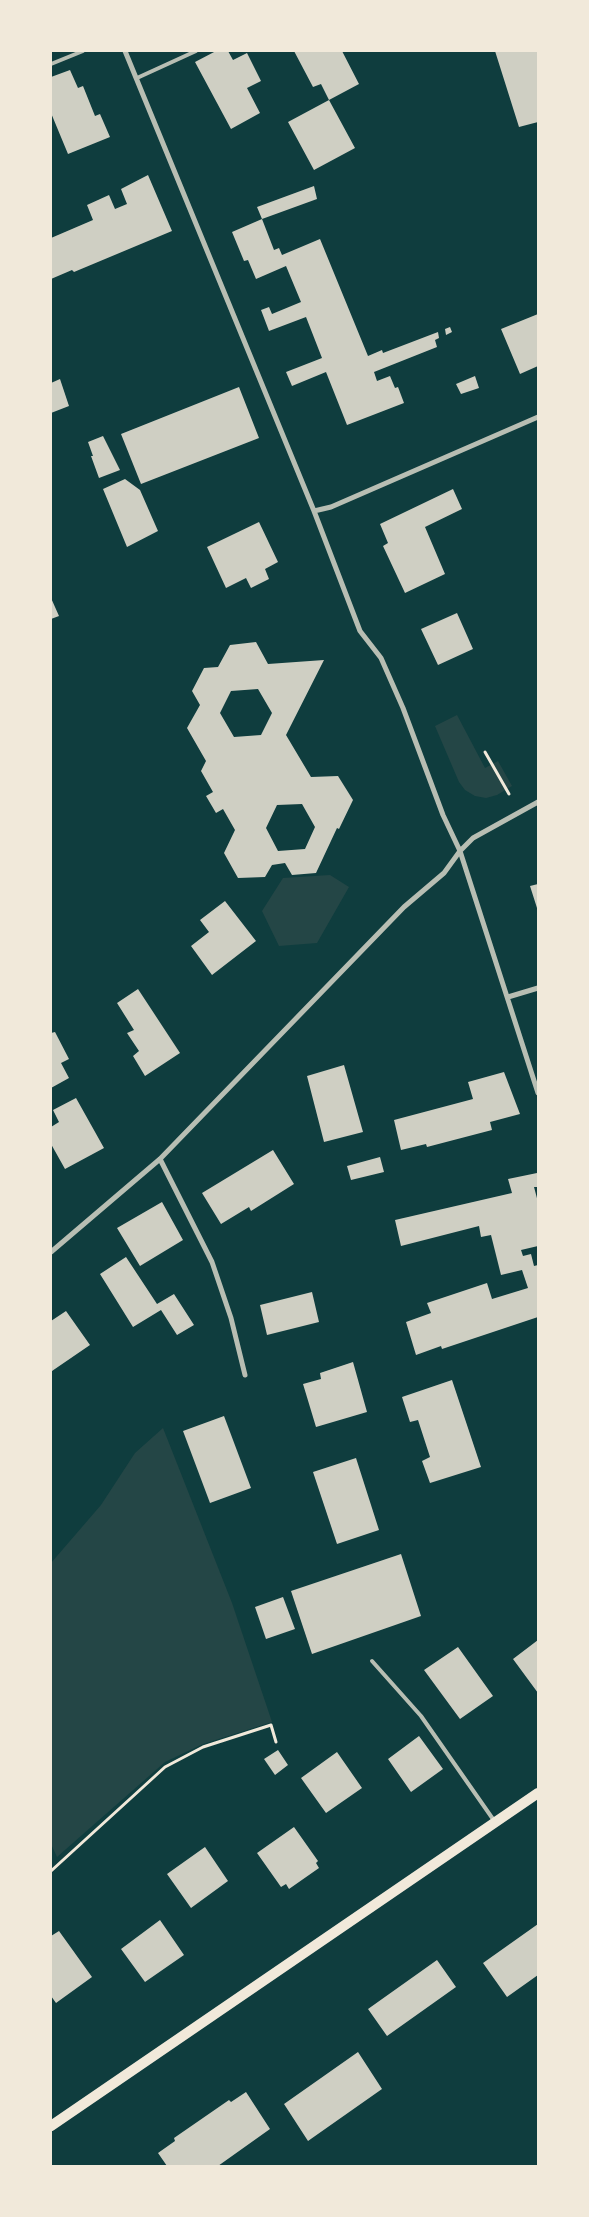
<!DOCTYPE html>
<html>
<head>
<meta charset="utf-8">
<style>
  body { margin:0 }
  #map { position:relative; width:589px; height:2217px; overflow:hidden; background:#0f3d3e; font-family:"Roboto Condensed",sans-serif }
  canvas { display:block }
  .frame { position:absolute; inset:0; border:52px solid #f1e9da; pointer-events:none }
</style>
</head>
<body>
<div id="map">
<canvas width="589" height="2217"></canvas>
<div class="frame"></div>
</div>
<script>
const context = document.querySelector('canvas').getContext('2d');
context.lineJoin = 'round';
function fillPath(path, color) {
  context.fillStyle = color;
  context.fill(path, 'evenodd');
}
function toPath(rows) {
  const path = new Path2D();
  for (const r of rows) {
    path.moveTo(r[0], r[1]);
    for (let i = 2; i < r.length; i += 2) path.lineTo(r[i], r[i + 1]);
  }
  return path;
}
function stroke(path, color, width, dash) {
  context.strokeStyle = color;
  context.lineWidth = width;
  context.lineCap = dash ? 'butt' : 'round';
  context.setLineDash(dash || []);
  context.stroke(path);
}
fillPath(toPath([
  [457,715,485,768,498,761,512,786,497,795,486,798,475,796,465,790,459,782,435,726],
  [330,875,349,887,317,943,279,946,262,911,283,878],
  [163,1428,232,1603,272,1722,203,1744,165,1762,57,1857,51,1844,51,1563,101,1505,135,1453]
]), '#244646');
fillPath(toPath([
  [216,51,228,51,233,60,247,53,261,81,247,88,260,113,231,129,195,62],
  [294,51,342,51,359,84,329,100,355,148,314,170,288,122,329,100,321,84,313,87],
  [495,51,538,51,538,122,519,127],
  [70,70,78,88,83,86,95,116,100,114,110,137,68,154,51,113,51,77],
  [148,175,172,231,74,272,72,270,51,279,51,238,93,220,87,205,109,195,115,209,127,204,121,189],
  [314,186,317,199,262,219,257,207],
  [262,219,274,250,279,248,282,255,320,239,368,356,382,350,383,353,438,332,439,338,435,340,437,347,374,372,377,381,390,376,395,388,398,387,404,403,347,425,326,372,292,386,286,372,322,358,306,317,269,331,261,310,269,307,272,314,301,302,286,266,256,279,248,260,244,261,232,232],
  [538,314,538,366,520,374,501,329],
  [450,327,452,332,446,335,445,329],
  [475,376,479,388,461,394,456,384],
  [60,379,69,406,51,413,51,383],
  [239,387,259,438,141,484,121,434],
  [103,436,120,470,99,478,91,456,93,456,88,442],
  [125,479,140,490,158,531,127,547,103,489],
  [453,489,462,509,425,527,445,574,405,593,383,546,388,543,380,524],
  [259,522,278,562,265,569,269,579,251,588,246,578,226,588,207,547],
  [51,598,59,616,51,619],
  [457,613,473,649,438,665,421,629],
  [256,642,268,664,324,660,286,735,311,777,338,776,353,800,339,829,337,828,316,873,292,875,285,863,272,865,265,877,238,878,224,853,235,830,223,809,216,813,206,796,213,792,201,771,206,761,187,728,200,705,192,691,204,668,218,667,230,645],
  [258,689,272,713,261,735,234,737,220,713,231,691],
  [302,804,315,827,305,849,278,851,266,828,277,805],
  [538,884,538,907,537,908,530,886],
  [225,901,256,941,212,975,191,946,209,932,200,920],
  [138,989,180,1053,145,1076,133,1056,139,1051,127,1033,134,1030,117,1003],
  [55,1032,69,1059,61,1063,69,1078,51,1088,51,1033],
  [344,1065,363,1132,324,1142,307,1076],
  [504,1072,520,1114,490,1122,492,1130,427,1147,426,1144,401,1150,394,1120,473,1099,468,1082],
  [76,1098,104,1148,65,1169,51,1144,51,1127,59,1122,53,1110],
  [273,1150,294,1184,251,1211,249,1207,221,1224,202,1193],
  [380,1157,384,1172,351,1180,347,1166],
  [537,1173,538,1187,534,1187,538,1202,538,1246,521,1250,523,1256,531,1254,534,1266,538,1265,538,1317,442,1349,441,1346,416,1355,406,1322,431,1313,427,1303,487,1283,492,1299,528,1288,522,1270,501,1275,491,1235,481,1237,479,1226,401,1246,395,1220,512,1193,508,1179],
  [162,1202,183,1240,140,1266,117,1228],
  [126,1257,157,1304,174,1294,194,1325,177,1335,161,1310,133,1327,100,1274],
  [312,1292,319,1322,267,1335,260,1305],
  [66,1311,90,1345,52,1371,51,1321],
  [353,1362,367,1412,316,1427,303,1384,321,1379,320,1373],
  [452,1380,481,1467,430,1483,422,1461,430,1457,418,1420,410,1422,402,1397],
  [224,1416,251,1488,210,1503,183,1431],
  [356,1458,379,1530,337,1544,313,1472],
  [401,1554,421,1616,312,1654,291,1591],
  [283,1597,295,1629,266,1639,255,1607],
  [538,1640,538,1693,513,1659],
  [458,1647,493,1696,460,1719,424,1670],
  [419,1736,443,1769,411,1792,388,1759],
  [278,1750,288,1765,275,1775,264,1759],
  [337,1752,362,1788,326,1813,301,1778],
  [294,1827,318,1861,316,1863,319,1868,289,1889,286,1884,281,1887,257,1853],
  [205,1847,228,1881,191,1908,167,1874],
  [160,1920,184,1955,145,1982,121,1949],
  [538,1924,538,1975,507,1997,483,1963],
  [59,1931,92,1977,56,2003,51,1996,51,1936],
  [437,1960,456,1987,387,2036,368,2009],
  [358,2052,382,2089,308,2141,284,2104],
  [246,2092,270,2129,218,2166,167,2166,158,2153,175,2141,174,2138,229,2100,231,2102]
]), '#cfcfc3');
stroke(toPath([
  [485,752,509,794],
  [51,1871,165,1767,203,1747,271,1725,276,1742]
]), '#f1e9da', 3);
stroke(toPath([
  [51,64,83,51],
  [137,78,196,51],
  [372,1661,421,1716,495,1822]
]), '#b8beb3', 4);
stroke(toPath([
  [125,51,314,511,360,631,381,658,403,708,443,815,460,851,538,1093],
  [314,511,331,507,538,417],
  [508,997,538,988],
  [160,1159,212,1262,231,1318,245,1375],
  [51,1252,160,1159,404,907,444,873,460,851,473,838,538,802]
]), '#b8beb3', 5);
stroke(toPath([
  [51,2126,538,1793]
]), '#f1e9da', 10);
</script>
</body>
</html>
